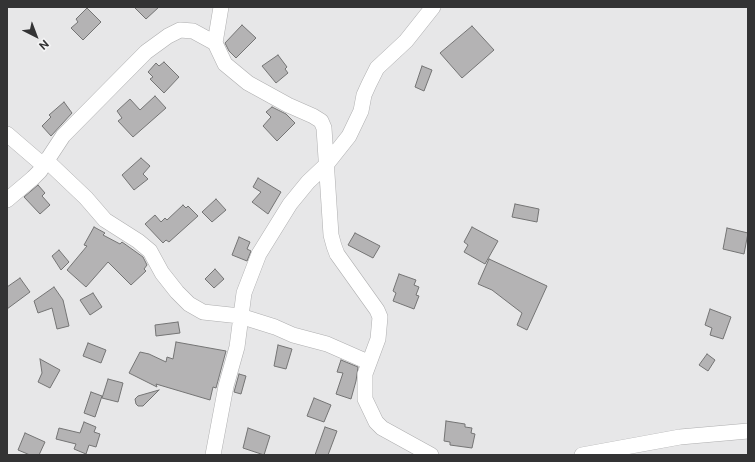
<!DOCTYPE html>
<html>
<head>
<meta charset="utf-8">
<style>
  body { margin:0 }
  #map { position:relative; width:755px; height:462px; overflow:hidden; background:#e7e7e8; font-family:"Public Sans",sans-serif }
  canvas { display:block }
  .frame { position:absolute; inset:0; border:8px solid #333334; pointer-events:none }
  .north { position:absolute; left:16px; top:16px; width:40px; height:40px; -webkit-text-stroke:3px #f4f4f5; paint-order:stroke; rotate:138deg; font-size:11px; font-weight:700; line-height:16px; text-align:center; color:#333334 }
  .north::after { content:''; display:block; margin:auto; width:14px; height:18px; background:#333334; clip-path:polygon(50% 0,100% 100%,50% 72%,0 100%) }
</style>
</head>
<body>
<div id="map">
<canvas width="755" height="462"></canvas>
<div class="frame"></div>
<div class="north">N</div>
</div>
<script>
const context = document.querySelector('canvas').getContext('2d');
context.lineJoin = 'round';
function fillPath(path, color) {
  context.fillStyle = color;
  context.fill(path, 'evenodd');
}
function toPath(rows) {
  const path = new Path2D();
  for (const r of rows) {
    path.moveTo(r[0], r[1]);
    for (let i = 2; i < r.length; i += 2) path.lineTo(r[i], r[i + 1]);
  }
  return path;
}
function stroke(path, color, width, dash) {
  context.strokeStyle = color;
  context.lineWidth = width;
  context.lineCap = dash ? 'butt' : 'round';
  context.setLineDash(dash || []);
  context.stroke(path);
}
const building = toPath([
  [134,7,159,7,146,19,134,7],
  [87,8,101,22,83,40,71,28,78,22,76,19,87,8],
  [242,25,256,38,236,58,229,51,225,43,242,25],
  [472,26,494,50,462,78,440,53,472,26],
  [278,55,287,67,285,69,288,73,276,83,262,66,278,55],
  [164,62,179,77,164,93,150,79,153,77,148,72,156,63,159,66,164,62],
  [422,66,432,70,424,91,415,87,422,66],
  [155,96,166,108,133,137,118,121,122,118,117,111,130,99,140,110,155,96],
  [64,102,72,113,51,136,42,126,51,117,49,115,64,102],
  [272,107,286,114,295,123,277,141,263,126,271,117,266,112,272,107],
  [141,158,150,166,143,174,148,179,134,190,122,175,141,158],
  [258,178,281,192,268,214,252,202,261,192,253,187,258,178],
  [38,185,45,193,42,196,50,205,40,214,24,197,38,185],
  [216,199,226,210,212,222,202,212,216,199],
  [515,204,539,209,537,222,512,217,515,204],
  [183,205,186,208,188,206,198,216,169,242,166,240,163,243,145,224,155,215,161,222,165,218,167,220,183,205],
  [94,227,105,233,103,235,120,244,122,242,143,257,147,265,144,269,146,271,131,285,108,262,86,287,67,270,87,246,84,245,94,227],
  [472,227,498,241,485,264,464,252,468,245,464,242,472,227],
  [727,228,748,233,744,254,723,249,727,228],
  [355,233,380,246,373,258,348,245,355,233],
  [239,237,250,242,247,249,251,251,247,261,232,255,239,237],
  [59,250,69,262,61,270,52,256,59,250],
  [489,259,547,286,527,330,517,325,522,313,492,290,478,284,489,259],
  [215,269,224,279,214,288,205,279,215,269],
  [399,274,416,280,414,285,419,287,416,295,419,296,414,309,393,301,396,293,393,291,399,274],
  [20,278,30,292,7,309,7,287,20,278],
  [54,287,63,300,69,326,57,329,52,308,38,313,34,301,54,287],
  [93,293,102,307,90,315,80,300,93,293],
  [710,309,731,317,723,339,710,335,712,328,705,325,710,309],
  [178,322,180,333,156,336,155,325,178,322],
  [176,342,226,351,216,388,213,387,210,400,156,384,157,387,129,373,140,352,149,354,166,362,167,357,173,359,176,342],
  [88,343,106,350,101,363,83,356,88,343],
  [278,345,292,349,286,369,274,366,278,345],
  [707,354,715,360,708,371,699,365,707,354],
  [40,359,60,370,50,388,38,382,42,373,40,359],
  [341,360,358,367,356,381,351,399,336,394,343,373,337,372,341,360],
  [239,374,246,376,241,394,234,392,239,374],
  [108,379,123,383,118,402,102,398,108,379],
  [159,390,143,406,138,406,136,404,135,399,138,396,159,390],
  [91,392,102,396,95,417,84,413,91,392],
  [314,398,331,405,324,422,307,416,314,398],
  [446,421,465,424,465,427,472,428,471,433,475,434,472,448,450,445,450,442,444,441,446,421],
  [84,422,96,427,94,432,100,434,96,447,89,445,86,454,74,449,76,444,56,439,59,428,80,433,84,422],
  [325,427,337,431,328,455,315,455,325,427],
  [248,428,270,436,264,455,243,448,248,428],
  [25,433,45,442,39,455,30,455,18,450,25,433]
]);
fillPath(building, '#b4b3b4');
stroke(building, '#747474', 1);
const minor = toPath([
  [221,7,215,43,225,64,248,83,288,105,313,116,321,121,324,128,331,235,334,246,337,254,377,310,380,317,378,339,365,374,365,399,376,422,382,428,431,455],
  [7,134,43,165],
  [46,160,86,198,105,220,138,241,150,251,162,273,177,292,189,304,203,312,240,316,275,327,293,335,327,344,368,362],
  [7,200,33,178,40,171,63,136,146,52,168,36,180,30,193,31,215,43],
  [213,455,226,386,237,347,244,293,259,254,290,204,308,182,326,165,349,136,361,111,364,95,369,84,377,68,406,41,433,7],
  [582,455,680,437,748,431]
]);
stroke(minor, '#aeaeaf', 16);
stroke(minor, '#fff', 15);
</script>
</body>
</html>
